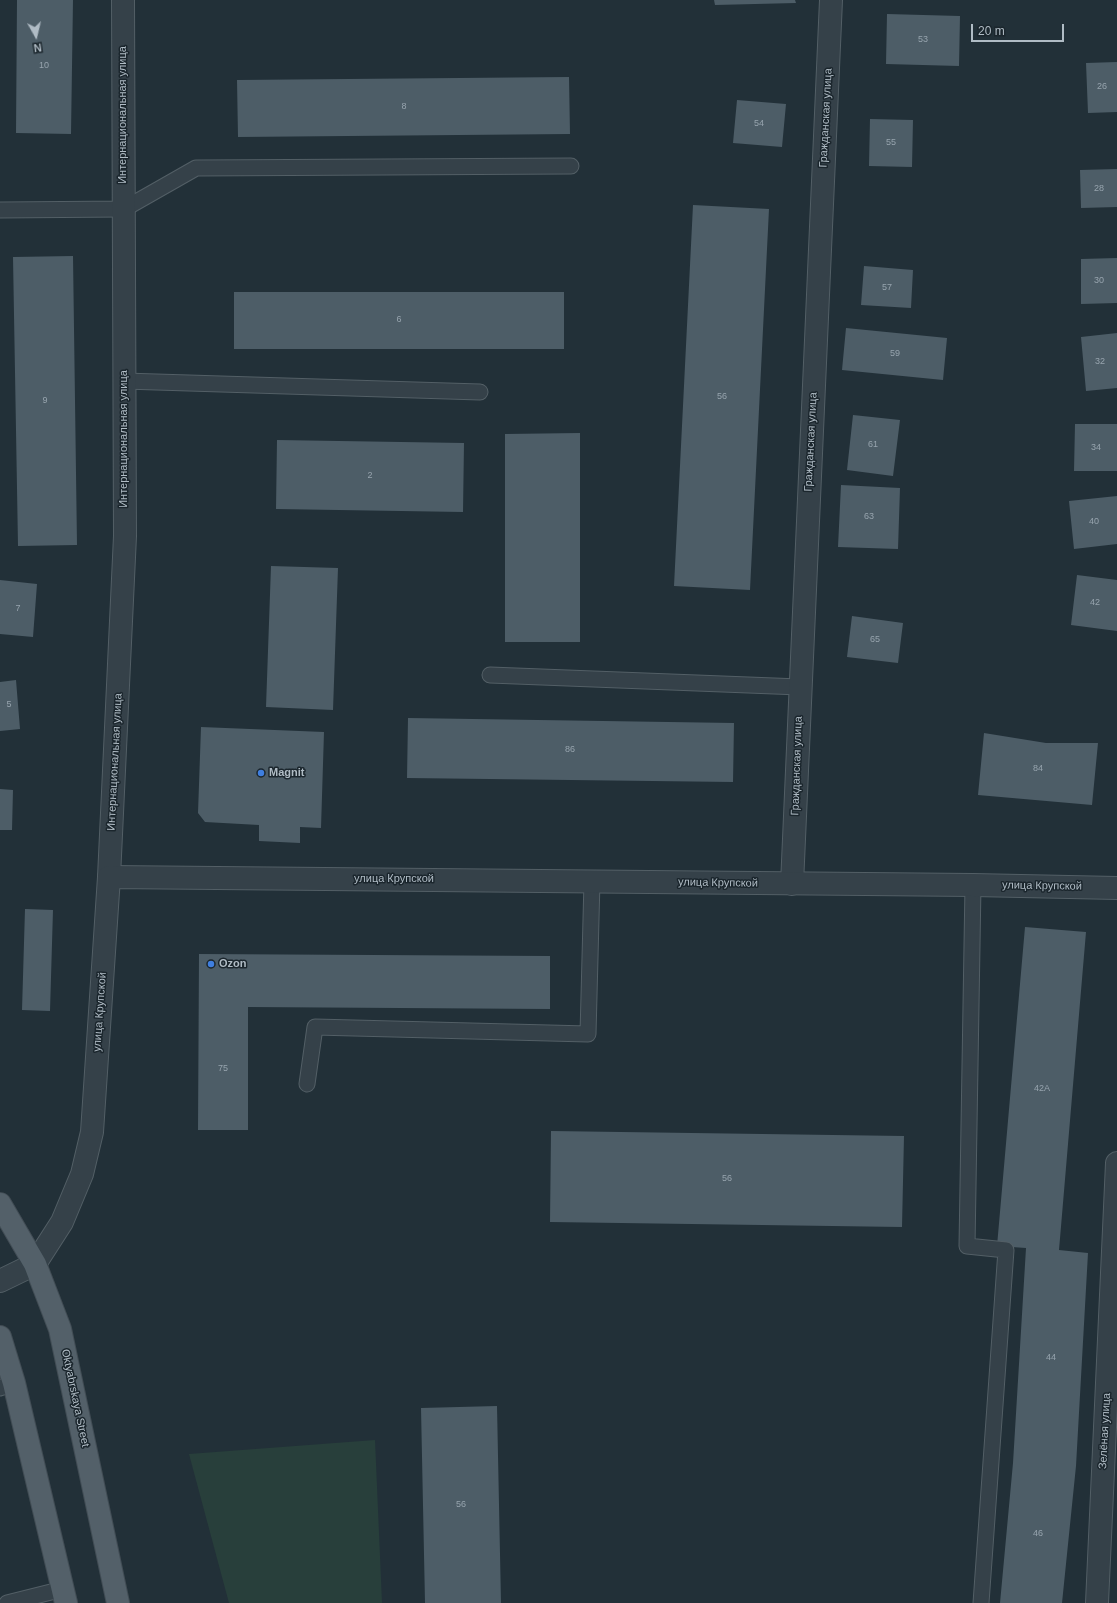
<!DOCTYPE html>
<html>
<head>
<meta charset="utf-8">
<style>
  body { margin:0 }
  #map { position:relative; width:1117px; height:1603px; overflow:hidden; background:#223038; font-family:Helvetica,sans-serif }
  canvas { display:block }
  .north { position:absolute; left:16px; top:16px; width:40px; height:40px; -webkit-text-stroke:3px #1b262d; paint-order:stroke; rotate:172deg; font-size:11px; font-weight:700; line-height:16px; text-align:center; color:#b0bcc5 }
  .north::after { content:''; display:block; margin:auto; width:14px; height:18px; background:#b0bcc5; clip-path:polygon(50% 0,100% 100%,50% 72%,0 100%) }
  .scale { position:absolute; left:971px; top:24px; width:93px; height:18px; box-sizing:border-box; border:2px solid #b0bcc5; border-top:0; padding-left:5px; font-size:12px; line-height:14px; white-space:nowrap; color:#b0bcc5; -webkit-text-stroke:3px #1b262d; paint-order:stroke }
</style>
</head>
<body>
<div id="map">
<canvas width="1117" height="1603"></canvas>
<div class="north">N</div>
<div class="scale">20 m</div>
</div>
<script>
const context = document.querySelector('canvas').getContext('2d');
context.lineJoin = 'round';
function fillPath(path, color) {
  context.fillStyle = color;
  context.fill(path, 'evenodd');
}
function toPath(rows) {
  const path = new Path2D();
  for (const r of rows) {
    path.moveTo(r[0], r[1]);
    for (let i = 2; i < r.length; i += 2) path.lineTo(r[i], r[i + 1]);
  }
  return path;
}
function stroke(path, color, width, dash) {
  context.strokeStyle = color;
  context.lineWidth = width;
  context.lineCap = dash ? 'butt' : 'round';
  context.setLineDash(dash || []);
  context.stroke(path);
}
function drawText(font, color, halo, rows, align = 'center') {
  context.font = font + ' Helvetica,sans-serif';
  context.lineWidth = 3;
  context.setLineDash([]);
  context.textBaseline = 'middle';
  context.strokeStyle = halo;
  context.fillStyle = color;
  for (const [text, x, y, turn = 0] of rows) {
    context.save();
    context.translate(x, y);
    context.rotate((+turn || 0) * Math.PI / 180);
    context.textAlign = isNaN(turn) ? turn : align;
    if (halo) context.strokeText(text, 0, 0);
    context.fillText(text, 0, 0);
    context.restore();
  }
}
fillPath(toPath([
  [375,1440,382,1603,229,1603,189,1454]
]), '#283f3b');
fillPath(toPath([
  [17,0,73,0,71,134,16,133],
  [714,0,795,0,796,3,715,5],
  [887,14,960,16,959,66,886,64],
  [1117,62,1117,112,1088,113,1086,63],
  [569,77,570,134,238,137,237,80],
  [737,100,786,104,782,147,733,143],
  [870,119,913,120,912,167,869,166],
  [1117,169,1117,207,1081,208,1080,170],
  [693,205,769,209,750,590,674,586],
  [73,256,77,545,18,546,13,257],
  [1117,258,1117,303,1081,304,1081,259],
  [864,266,913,270,911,308,861,305],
  [234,292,564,292,564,349,234,349],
  [846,328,947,338,943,380,842,370],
  [1117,333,1117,388,1086,391,1081,337],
  [853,415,900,420,893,476,847,470],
  [1075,424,1117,424,1117,471,1074,471],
  [580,433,580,642,505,642,505,434],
  [277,440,464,443,463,512,276,509],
  [841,485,900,488,898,549,838,547],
  [1117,496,1117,544,1074,549,1069,501],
  [271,566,338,568,333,710,266,707],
  [1077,575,1117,580,1117,631,1071,625],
  [0,580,37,584,33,637,0,634],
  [852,616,903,623,898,663,847,657],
  [16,680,20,729,0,731,0,682],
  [408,718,734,723,733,782,407,778],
  [201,727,324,732,321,828,300,827,300,843,259,841,259,825,205,822,198,813],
  [984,733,1046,743,1098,743,1092,805,978,795],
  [0,789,13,790,12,830,0,830],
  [25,909,53,910,50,1011,22,1010],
  [1025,927,1086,932,1059,1250,1088,1253,1076,1466,1062,1603,1000,1603,1013,1463,1026,1248,997,1246],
  [199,954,550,956,550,1009,248,1007,248,1130,198,1130],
  [551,1131,904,1136,902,1227,550,1222],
  [497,1406,501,1603,425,1603,421,1408]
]), '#4d5d67');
const service = toPath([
  [0,210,124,209,196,168,571,166],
  [124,381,480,392],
  [490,675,800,687],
  [973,885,967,1246,1006,1250,981,1603],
  [307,1084,315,1027,588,1034,592,881],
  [0,1388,14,1383],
  [7,1603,63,1589]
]);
const minor = toPath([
  [109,877,125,536,123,0],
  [792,884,831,0],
  [1097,1603,1117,1163]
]);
const tertiary = toPath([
  [0,1281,35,1264,62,1222,82,1174,92,1132,109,877,973,885,1117,888]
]);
const primary = toPath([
  [0,1204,35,1264,60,1329,118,1603],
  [0,1337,14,1383,66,1603]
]);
stroke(service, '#535f66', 17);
stroke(minor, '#535f66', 24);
stroke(tertiary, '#535f66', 24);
stroke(primary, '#424d55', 24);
stroke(service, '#354149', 15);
stroke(minor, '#354149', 22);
stroke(tertiary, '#354149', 22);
stroke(primary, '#536069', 22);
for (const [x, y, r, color] of [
  [261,773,4,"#3f7fe0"],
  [211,964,4,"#3f7fe0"]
]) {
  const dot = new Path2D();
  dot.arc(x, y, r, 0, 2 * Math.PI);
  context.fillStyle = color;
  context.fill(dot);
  stroke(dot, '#1b262d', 1.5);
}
drawText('9px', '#97a4ae', null, [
  ["53",923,40],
  ["10",44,66],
  ["26",1102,87],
  ["8",404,107],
  ["54",759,124],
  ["55",891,143],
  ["28",1099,189],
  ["30",1099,281],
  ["57",887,288],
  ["6",399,320],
  ["59",895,354],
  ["32",1100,362],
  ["56",722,397],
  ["9",45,401],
  ["61",873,445],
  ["34",1096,448],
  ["2",370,476],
  ["63",869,517],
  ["40",1094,522],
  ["42",1095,603],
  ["7",18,609],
  ["65",875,640],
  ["5",9,705],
  ["86",570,750],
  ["84",1038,769],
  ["75",223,1069],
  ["42А",1042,1089],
  ["56",727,1179],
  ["44",1051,1358],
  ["56",461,1505],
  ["46",1038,1534]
]);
drawText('11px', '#b0bcc5', '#1b262d', [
  ["Интернациональная улица",123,115,-90],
  ["Гражданская улица",826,118,-87],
  ["Интернациональная улица",124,439,-90],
  ["Гражданская улица",811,442,-87],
  ["Интернациональная улица",115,762,-87],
  ["Гражданская улица",797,766,-88],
  ["улица Крупской",394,879],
  ["улица Крупской",718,883,1],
  ["улица Крупской",1042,886,1],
  ["улица Крупской",100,1012,-86],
  ["Oktyabrskaya Street",75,1398,78],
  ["Зелёная улица",1105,1431,-87]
]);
drawText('bold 11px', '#b0bcc5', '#1b262d', [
  ["Magnit",269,773],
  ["Ozon",219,964]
], 'left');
</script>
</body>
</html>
